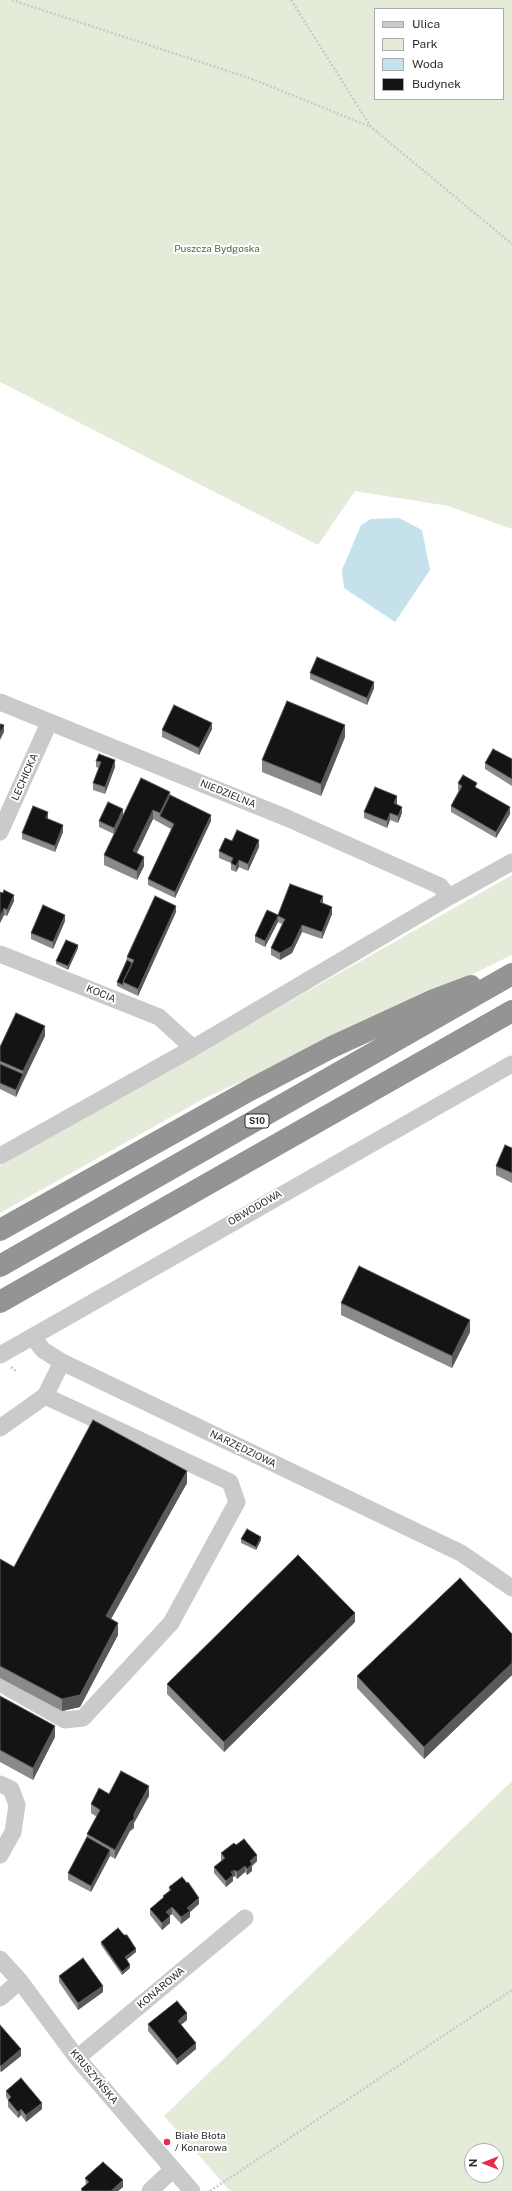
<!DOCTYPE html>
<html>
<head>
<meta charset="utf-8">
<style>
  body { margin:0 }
  #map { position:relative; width:512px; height:2191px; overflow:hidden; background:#fff; font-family:"Public Sans",sans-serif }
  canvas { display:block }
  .legend { position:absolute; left:374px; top:8px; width:130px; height:92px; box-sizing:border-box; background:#fff; border:1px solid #ababab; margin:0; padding:5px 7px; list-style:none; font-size:12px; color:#2d2d2d }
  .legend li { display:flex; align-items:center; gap:8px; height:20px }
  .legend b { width:20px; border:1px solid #ababab }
  .north { position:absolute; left:464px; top:2143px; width:40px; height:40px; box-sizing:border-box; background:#fff; border:1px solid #ababab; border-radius:50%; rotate:270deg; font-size:11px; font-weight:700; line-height:16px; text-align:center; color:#2d2d2d }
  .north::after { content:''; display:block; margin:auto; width:14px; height:18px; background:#e72b50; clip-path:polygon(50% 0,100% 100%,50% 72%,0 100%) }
</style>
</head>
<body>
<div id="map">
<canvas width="512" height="2191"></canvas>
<ul class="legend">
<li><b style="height:5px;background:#cacaca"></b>Ulica</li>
<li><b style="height:11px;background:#e5ebd9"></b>Park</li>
<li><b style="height:11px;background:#c5e1eb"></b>Woda</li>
<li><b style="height:11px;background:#141414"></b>Budynek</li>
</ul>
<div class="north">N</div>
</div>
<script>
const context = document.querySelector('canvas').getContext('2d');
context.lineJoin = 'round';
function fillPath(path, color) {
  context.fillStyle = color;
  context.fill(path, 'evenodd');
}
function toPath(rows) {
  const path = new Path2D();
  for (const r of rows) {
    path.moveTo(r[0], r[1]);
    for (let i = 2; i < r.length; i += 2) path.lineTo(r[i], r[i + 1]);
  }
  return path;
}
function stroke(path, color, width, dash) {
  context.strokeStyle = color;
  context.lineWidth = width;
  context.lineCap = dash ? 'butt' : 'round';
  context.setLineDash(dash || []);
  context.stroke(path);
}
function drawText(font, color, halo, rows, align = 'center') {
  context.font = font + ' "Public Sans",sans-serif';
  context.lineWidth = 4;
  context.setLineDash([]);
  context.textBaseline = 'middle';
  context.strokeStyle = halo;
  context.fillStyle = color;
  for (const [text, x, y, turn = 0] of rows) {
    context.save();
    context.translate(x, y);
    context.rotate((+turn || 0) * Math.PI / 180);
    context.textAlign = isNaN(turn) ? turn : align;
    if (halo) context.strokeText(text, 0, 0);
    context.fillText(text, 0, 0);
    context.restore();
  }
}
fillPath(toPath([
  [0,0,512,0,512,529,448,506,355,491,318,545,0,382],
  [375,9,503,9,503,99,375,99],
  [512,875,512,955,429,995,203,1099,0,1213,0,1166],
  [512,1781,512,2191,230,2191,164,2116],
  [472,2151,496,2151,496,2175,472,2175]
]), '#e5ebd9');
fillPath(toPath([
  [399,518,422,530,430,570,395,622,344,588,342,570,361,525,371,519]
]), '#c5e1eb');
stroke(toPath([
  [12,0,255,80,371,127],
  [291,0,371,127,512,244],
  [11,1367,17,1372],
  [210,2191,512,1990]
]), '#cacaca', 2.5, [2, 2]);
stroke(toPath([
  [0,702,287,818,440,886,449,897],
  [0,832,49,723],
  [0,954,159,1017,193,1048],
  [0,1156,193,1048,449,897,512,862],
  [33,1337,43,1350,62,1362,461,1553,512,1588],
  [0,1355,512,1064],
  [0,1428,45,1396,62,1362],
  [0,1683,65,1720,83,1718,171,1623,237,1502,230,1482,45,1396],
  [0,1784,11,1789,17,1805,13,1832,0,1855],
  [0,1959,20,1981,77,2058,192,2191],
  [0,1998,20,1981],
  [77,2058,245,1918],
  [150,2191,172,2170]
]), '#cacaca', 17);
stroke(toPath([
  [0,1230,250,1090,332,1047,434,1000,471,986],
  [0,1266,512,974],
  [0,1302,512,1011]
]), '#949494', 22);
fillPath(toPath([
  [310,673,374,688,367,705,310,679],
  [212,729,199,755,162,737,162,730],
  [345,737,321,796,262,772,262,760],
  [512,759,512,786,485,769,485,763],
  [96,761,115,767,105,794,93,790,93,783,99,768,96,767],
  [458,783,477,788,510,814,496,838,451,812,451,806,459,790,458,790],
  [170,795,211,821,175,898,148,885,148,879,171,829,153,819,137,853,144,866,137,880,104,865,104,855],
  [397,803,397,804,402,813,398,823,390,820,387,828,364,818,364,812],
  [123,815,114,834,99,827,99,821],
  [48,819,63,832,55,852,22,839,22,833],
  [232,841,259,847,248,871,239,867,236,872,231,870,231,863,219,858,219,851],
  [0,892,14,901,7,916,4,915,0,923],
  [323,902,322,903,332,914,322,939,302,932,292,953,280,960,271,955,271,948,282,924,278,922,265,947,255,942,255,936,278,915],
  [176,912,138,996,117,986,117,982,127,960,127,957],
  [65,921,53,949,31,939,31,933],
  [78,948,68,970,56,964,56,961],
  [45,1036,16,1097,0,1089,0,1047],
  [512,1148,512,1183,496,1175,496,1166],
  [341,1303,470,1332,452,1368,341,1315],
  [187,1483,111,1619,118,1635,80,1707,62,1711,0,1678,0,1559,14,1567],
  [241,1539,261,1540,256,1550,241,1543],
  [355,1622,224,1752,167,1694,167,1684],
  [512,1634,512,1675,424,1759,357,1688,357,1676],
  [0,1696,55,1737,33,1780,0,1762],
  [109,1794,149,1796,134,1823,134,1828,130,1831,115,1859,110,1856,91,1892,68,1880,68,1873,87,1837,87,1834,97,1817,91,1813,91,1804],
  [236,1845,257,1861,252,1866,252,1871,247,1875,245,1872,237,1879,235,1876,233,1877,233,1881,226,1887,214,1873,214,1867,222,1861,221,1860,221,1853],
  [169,1887,199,1904,190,1912,190,1917,181,1924,172,1914,169,1916,170,1923,162,1930,150,1915,150,1909,163,1898,163,1896,169,1891],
  [101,1942,136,1952,127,1959,130,1968,122,1975,101,1945],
  [59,1976,103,1992,78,2010,59,1982],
  [187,2020,181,2025,196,2049,177,2065,148,2031,148,2024],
  [0,2025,21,2056,1,2072,0,2071],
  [6,2091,42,2109,26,2122,21,2115,18,2118,8,2107,8,2100,6,2097],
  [85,2178,123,2187,118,2191,81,2191,81,2189,86,2185]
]), '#8a8a8a');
fillPath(toPath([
  [374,682,374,688,367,705,367,698],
  [212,723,212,729,199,755,199,748],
  [4,725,4,732,0,740,0,734],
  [345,725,345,737,321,796,321,784],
  [115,760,115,767,105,794,105,787],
  [170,792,170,801,160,816,160,813],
  [397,796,397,803,394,810,394,803],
  [402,807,402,813,398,823,398,816],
  [510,807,510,814,496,838,496,832],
  [123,809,123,815,114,834,114,828],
  [153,810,153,819,133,861,133,851],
  [48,812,48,818,46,825,46,818],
  [390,813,390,820,387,828,387,821],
  [211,815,211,821,175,898,175,892],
  [63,825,63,832,55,852,55,846],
  [259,840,259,847,248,871,248,864],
  [144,857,144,866,137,880,137,871],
  [239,860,239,867,236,872,236,866],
  [14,895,14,901,7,916,7,910],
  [323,896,323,902,320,909,320,902],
  [176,906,176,912,138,996,138,989],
  [332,907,332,914,322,939,322,932],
  [4,908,4,915,0,923,0,917],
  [65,915,65,921,53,949,53,942],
  [278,916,278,922,265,947,265,941],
  [302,925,302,932,292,953,280,960,280,953],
  [78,945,78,948,68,970,68,966],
  [45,1026,45,1036,23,1081,23,1071],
  [23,1074,23,1081,16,1097,16,1090],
  [470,1320,470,1332,452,1368,452,1356],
  [187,1471,187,1483,106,1628,106,1616],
  [261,1537,261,1540,256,1550,256,1547],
  [355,1613,355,1622,224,1752,224,1742],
  [118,1623,118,1635,80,1707,62,1711,62,1699],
  [512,1663,512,1675,424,1759,424,1747],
  [55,1726,55,1737,33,1780,33,1768],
  [149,1786,149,1796,134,1823,134,1828,130,1831,115,1859,115,1850],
  [110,1850,110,1856,91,1892,91,1886],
  [257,1855,257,1861,252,1866,252,1871,247,1875,247,1869,250,1861],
  [245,1866,245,1872,237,1879,237,1872],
  [235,1870,235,1876,233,1877,233,1881,226,1887,226,1881,231,1872],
  [199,1898,199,1904,190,1912,190,1917,181,1924,181,1917,187,1908],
  [172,1907,172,1914,166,1919,166,1912],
  [170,1916,170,1923,162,1930,162,1923],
  [136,1949,136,1952,125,1961,125,1957],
  [130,1965,130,1968,122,1975,122,1972],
  [103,1986,103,1992,78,2010,78,2003],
  [187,2013,187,2020,178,2027,178,2021],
  [196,2043,196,2049,177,2065,177,2059],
  [21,2049,21,2056,1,2072,1,2066],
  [42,2103,42,2109,26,2122,26,2115],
  [21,2109,21,2115,18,2118,18,2112],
  [123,2180,123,2187,118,2191,111,2191]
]), '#5a5a5a');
const building = toPath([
  [317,657,374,682,367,698,310,673,317,657],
  [287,701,345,725,321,784,262,760,287,701],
  [174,705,212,723,199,748,162,730,174,705],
  [0,724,4,725,0,734,0,724],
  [493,749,512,759,512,779,485,763,493,749],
  [99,754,115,760,105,787,93,783,101,762,96,761,99,754],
  [463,775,477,783,475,787,510,807,496,832,451,806,462,786,458,783,463,775],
  [141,778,170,792,160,813,153,810,133,851,144,857,137,871,104,855,141,778],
  [375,787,397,796,394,803,402,807,398,816,390,813,387,821,364,812,375,787],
  [170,795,211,815,175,892,148,879,174,824,160,816,170,795],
  [108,802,123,809,114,828,99,821,108,802],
  [33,806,48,812,46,818,63,825,55,846,22,833,33,806],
  [237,830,259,840,248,864,239,860,236,866,231,863,233,858,219,851,225,838,232,841,237,830],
  [290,884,323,896,320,902,332,907,322,932,302,925,292,946,280,953,271,948,285,919,278,916,265,941,255,936,267,910,278,915,290,884],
  [4,890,14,895,7,910,4,908,0,917,0,892,3,893,4,890],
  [155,896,176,906,138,989,123,982,134,960,127,957,155,896],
  [43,905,65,915,53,942,31,933,43,905],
  [66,940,78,945,68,966,56,961,66,940],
  [127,960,132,963,123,982,123,985,117,982,127,960],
  [16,1013,45,1026,23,1071,0,1061,0,1047,16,1013],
  [0,1064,23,1074,16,1090,0,1083,0,1064],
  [505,1145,512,1148,512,1173,496,1166,505,1145],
  [359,1266,470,1320,452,1356,341,1303,359,1266],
  [93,1420,187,1471,106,1616,118,1623,80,1695,62,1699,0,1666,0,1559,14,1567,93,1420],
  [247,1529,261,1537,256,1547,241,1539,247,1529],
  [298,1555,355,1613,224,1742,167,1684,298,1555],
  [460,1578,512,1634,512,1663,424,1747,357,1676,460,1578],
  [0,1696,55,1726,33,1768,0,1750,0,1696],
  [121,1771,149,1786,134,1814,134,1819,130,1822,115,1850,87,1834,100,1810,91,1804,99,1788,109,1794,121,1771],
  [87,1837,110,1850,91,1886,68,1873,87,1837],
  [244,1839,257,1855,250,1861,252,1864,247,1869,245,1866,237,1872,235,1870,231,1872,233,1875,226,1881,214,1867,225,1858,221,1853,234,1843,236,1845,244,1839],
  [182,1877,187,1883,188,1882,199,1898,187,1908,190,1911,181,1917,172,1907,166,1912,170,1916,162,1923,150,1909,164,1897,163,1896,171,1890,169,1887,182,1877],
  [118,1928,124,1935,127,1935,136,1949,125,1957,130,1965,122,1972,101,1942,118,1928],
  [83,1958,103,1986,78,2003,59,1976,83,1958],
  [177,2001,187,2013,178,2021,196,2043,177,2059,148,2024,177,2001],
  [0,2025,21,2049,1,2066,0,2065,0,2025],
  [21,2078,42,2103,26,2115,21,2109,18,2112,8,2100,11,2097,6,2091,21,2078],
  [103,2162,123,2180,111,2191,83,2191,81,2189,89,2182,85,2178,103,2162]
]);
fillPath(building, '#141414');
stroke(building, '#5a5a5a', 1);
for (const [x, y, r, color] of [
  [167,2142,4,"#e72b50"]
]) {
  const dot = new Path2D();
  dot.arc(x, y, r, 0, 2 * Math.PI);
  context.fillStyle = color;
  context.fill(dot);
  stroke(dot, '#fff', 1.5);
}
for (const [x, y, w] of [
  [257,1121,24]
]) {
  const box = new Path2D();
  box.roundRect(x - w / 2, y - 7, w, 14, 3);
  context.fillStyle = '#fff';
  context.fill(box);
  stroke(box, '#2d2d2d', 1);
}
drawText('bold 9px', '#2d2d2d', null, [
  ["S10",257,1121]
]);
drawText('10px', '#55683a', '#fff', [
  ["Puszcza Bydgoska",217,249]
]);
drawText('10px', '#2d2d2d', '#fff', [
  ["LECHICKA",25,777,-66],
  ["NIEDZIELNA",228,794,22],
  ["KOCIA",101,994,22],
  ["OBWODOWA",255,1208,-30],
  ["NARZĘDZIOWA",243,1449,26],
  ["KONAROWA",161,1988,-40],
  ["KRUSZYŃSKA",94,2077,50]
]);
drawText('10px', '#2d2d2d', '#fff', [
  ["Białe Błota",175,2136],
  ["/ Konarowa",175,2148]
], 'left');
</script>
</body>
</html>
